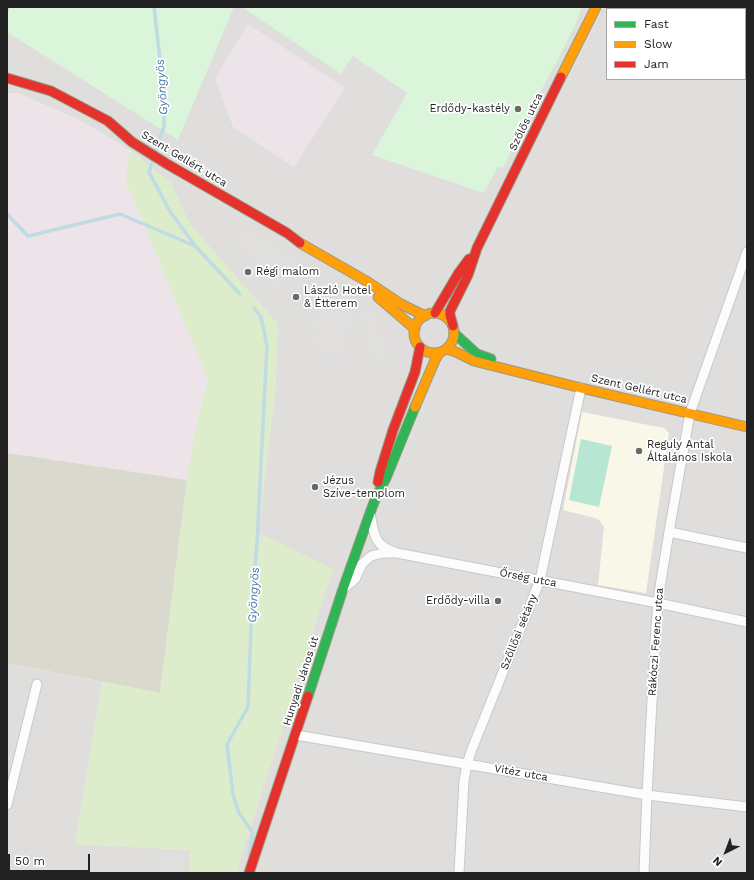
<!DOCTYPE html>
<html>
<head>
<meta charset="utf-8">
<style>
  body { margin:0 }
  #map { position:relative; width:754px; height:880px; overflow:hidden; background:#f0eeeb; font-family:"Work Sans",sans-serif }
  canvas { display:block }
  .frame { position:absolute; inset:0; border:8px solid #222; pointer-events:none }
  .legend { position:absolute; left:606px; top:8px; width:140px; height:72px; box-sizing:border-box; background:#fff; border:1px solid #a7a7a7; margin:0; padding:5px 7px; list-style:none; font-size:12px; color:#222 }
  .legend li { display:flex; align-items:center; gap:8px; height:20px }
  .legend b { width:20px; border:1px solid #a7a7a7 }
  .north { position:absolute; left:706px; top:832px; width:40px; height:40px; -webkit-text-stroke:3px #fff; paint-order:stroke; rotate:222deg; font-size:11px; font-weight:700; line-height:16px; text-align:center; color:#222 }
  .north::after { content:''; display:block; margin:auto; width:14px; height:18px; background:#222; clip-path:polygon(50% 0,100% 100%,50% 72%,0 100%) }
  .scale { position:absolute; left:8px; top:854px; width:82px; height:18px; box-sizing:border-box; border:2px solid #222; border-top:0; padding-left:5px; font-size:12px; line-height:14px; white-space:nowrap; color:#222; -webkit-text-stroke:3px #fff; paint-order:stroke }
</style>
</head>
<body>
<div id="map">
<canvas width="754" height="880"></canvas>
<div class="frame"></div>
<ul class="legend">
<li><b style="height:5px;background:#30b455"></b>Fast</li>
<li><b style="height:5px;background:#ff9f0a"></b>Slow</li>
<li><b style="height:5px;background:#e5322d"></b>Jam</li>
</ul>
<div class="north">N</div>
<div class="scale">50 m</div>
</div>
<script>
const context = document.querySelector('canvas').getContext('2d');
context.lineJoin = 'round';
function fillPath(path, color) {
  context.fillStyle = color;
  context.fill(path, 'evenodd');
}
function toPath(rows) {
  const path = new Path2D();
  for (const r of rows) {
    if (r.length === 3) {
      path.moveTo(r[0] + r[2], r[1]);
      path.arc(r[0], r[1], r[2], 0, 2 * Math.PI);
      continue;
    }
    path.moveTo(r[0], r[1]);
    for (let i = 2; i < r.length; i += 2) path.lineTo(r[i], r[i + 1]);
  }
  return path;
}
function stroke(path, color, width, dash) {
  context.strokeStyle = color;
  context.lineWidth = width;
  context.lineCap = dash ? 'butt' : 'round';
  context.setLineDash(dash || []);
  context.stroke(path);
}
function drawText(font, color, halo, rows, align = 'center') {
  context.font = font + ' "Work Sans",sans-serif';
  context.lineWidth = 3.5;
  context.setLineDash([]);
  context.textBaseline = 'middle';
  context.strokeStyle = halo;
  context.fillStyle = color;
  for (const [text, x, y, turn = 0] of rows) {
    context.save();
    context.translate(x, y);
    context.rotate((+turn || 0) * Math.PI / 180);
    context.textAlign = isNaN(turn) ? turn : align;
    if (halo) context.strokeText(text, 0, 0);
    context.fillText(text, 0, 0);
    context.restore();
  }
}
fillPath(toPath([
  [7,7,747,7,747,873,236,873,332,569,258,533,275,395,278,324,189,224,171,183,130,150,79,120,17,93,7,93],
  [607,9,745,9,745,79,607,79],
  [7,663,102,682,75,844,190,850,189,873,7,873]
]), '#dfdedc');
fillPath(toPath([
  [248,24,345,88,294,167,233,127,215,78],
  [7,93,17,93,79,120,130,150,125,179,208,380,195,431,185,495,7,663]
]), '#ede4e9');
fillPath(toPath([
  [582,412,664,428,669,433,646,593,598,585,604,527,598,519,563,510]
]), '#f8f7e8');
fillPath(toPath([
  [7,453,187,480,160,693,7,663]
]), '#d9d9cd');
fillPath(toPath([
  [130,150,171,183,190,224,278,324,275,395,258,533,333,569,236,873,189,873,190,850,75,844,102,682,160,693,187,480,195,431,208,380,125,179]
]), '#ddeccb');
fillPath(toPath([
  [7,7,234,7,178,140,7,32],
  [242,7,582,7,576,23,554,67,546,81,503,168,498,166,484,193,372,155,407,93,353,56,341,74]
]), '#daf5da');
fillPath(toPath([
  [581,439,612,446,599,507,569,500]
]), '#b7e6d2');
fillPath(toPath([
  [243,224,300,261,278,291,235,236],
  [337,287,359,303,339,360,310,346,320,330,310,324],
  [372,304,389,361,372,357,359,313],
  [424,393,430,396,401,470,396,468],
  [747,729,747,767,742,766],
  [158,853,185,854,185,873,158,873]
]), '#e0dfde');
stroke(toPath([
  [154,7,164,95,164,126,149,172,169,210,196,247,240,294],
  [7,10,8,7],
  [7,214,28,236,120,214,195,246],
  [251,858,249,855,253,833,239,813,233,794,227,744,248,707,252,602,257,543,267,346,261,317,254,308]
]), '#bfdbe3', 3.5);
const street = toPath([
  [370,513,373,529,376,538,380,544,387,549,397,553,658,603,747,622],
  [669,532,747,548],
  [343,589,355,579,362,564,371,556,383,553,394,553],
  [296,735,647,795,747,807],
  [7,805,37,684],
  [459,873,464,781,467,764,472,749,540,580,581,388],
  [644,873,647,795,656,626,659,593,669,532,690,413,747,252]
]);
const fast = toPath([
  [454,333,477,354,491,359],
  [308,696,343,589,370,513,376,497,386,478,415,407]
]);
const slow = toPath([
  [561,77,596,7],
  [300,243,368,282,401,304,425,316],
  [378,297,415,329],
  [434,333,20],
  [446,349,456,352,474,361,581,388,747,427],
  [415,407,435,360,440,352]
]);
const jam = toPath([
  [7,78,51,91,108,121,132,142,167,164,287,233,300,243],
  [435,313,458,274,469,259],
  [453,326,450,315,450,311,468,275,477,248,561,77],
  [378,482,380,472,393,430,415,372,420,347],
  [249,873,308,696]
]);
stroke(street, '#c9c8c7', 11);
stroke(fast, '#999a82', 11);
stroke(slow, '#999a82', 11);
stroke(jam, '#999a82', 11);
stroke(street, '#fdfcfc', 9);
stroke(fast, '#30b455', 9);
stroke(slow, '#ff9f0a', 9);
stroke(jam, '#e5322d', 9);
for (const [x, y, r, color] of [
  [518,109,4,"#6a6968"],
  [248,272,4,"#6a6968"],
  [296,297,4,"#6a6968"],
  [639,451,4,"#6a6968"],
  [315,487,4,"#6a6968"],
  [498,601,4,"#6a6968"]
]) {
  const dot = new Path2D();
  dot.arc(x, y, r, 0, 2 * Math.PI);
  context.fillStyle = color;
  context.fill(dot);
  stroke(dot, '#fff', 1.5);
}
drawText('11px', '#222', '#fff', [
  ["Erdődy-kastély",510,109,"right"],
  ["Régi malom",256,272],
  ["László Hotel",304,291],
  ["& Étterem",304,304],
  ["Reguly Antal",647,445],
  ["Általános Iskola",647,458],
  ["Jézus",323,481],
  ["Szíve-templom",323,494],
  ["Erdődy-villa",490,601,"right"]
], 'left');
drawText('11px', '#222', '#fff', [
  ["Szőlős utca",526,122,-64],
  ["Szent Gellért utca",184,159,31],
  ["Szent Gellért utca",639,389,13],
  ["Őrség utca",528,578,11],
  ["Szőllősi sétány",519,632,-68],
  ["Rákóczi Ferenc utca",656,642,-86],
  ["Hunyadi János út",301,681,-72],
  ["Vitéz utca",521,773,10]
]);
drawText('italic 12px', '#4a7aab', '#fff', [
  ["Gyöngyös",162,87,-94],
  ["Gyöngyös",254,595,-87]
]);
</script>
</body>
</html>
